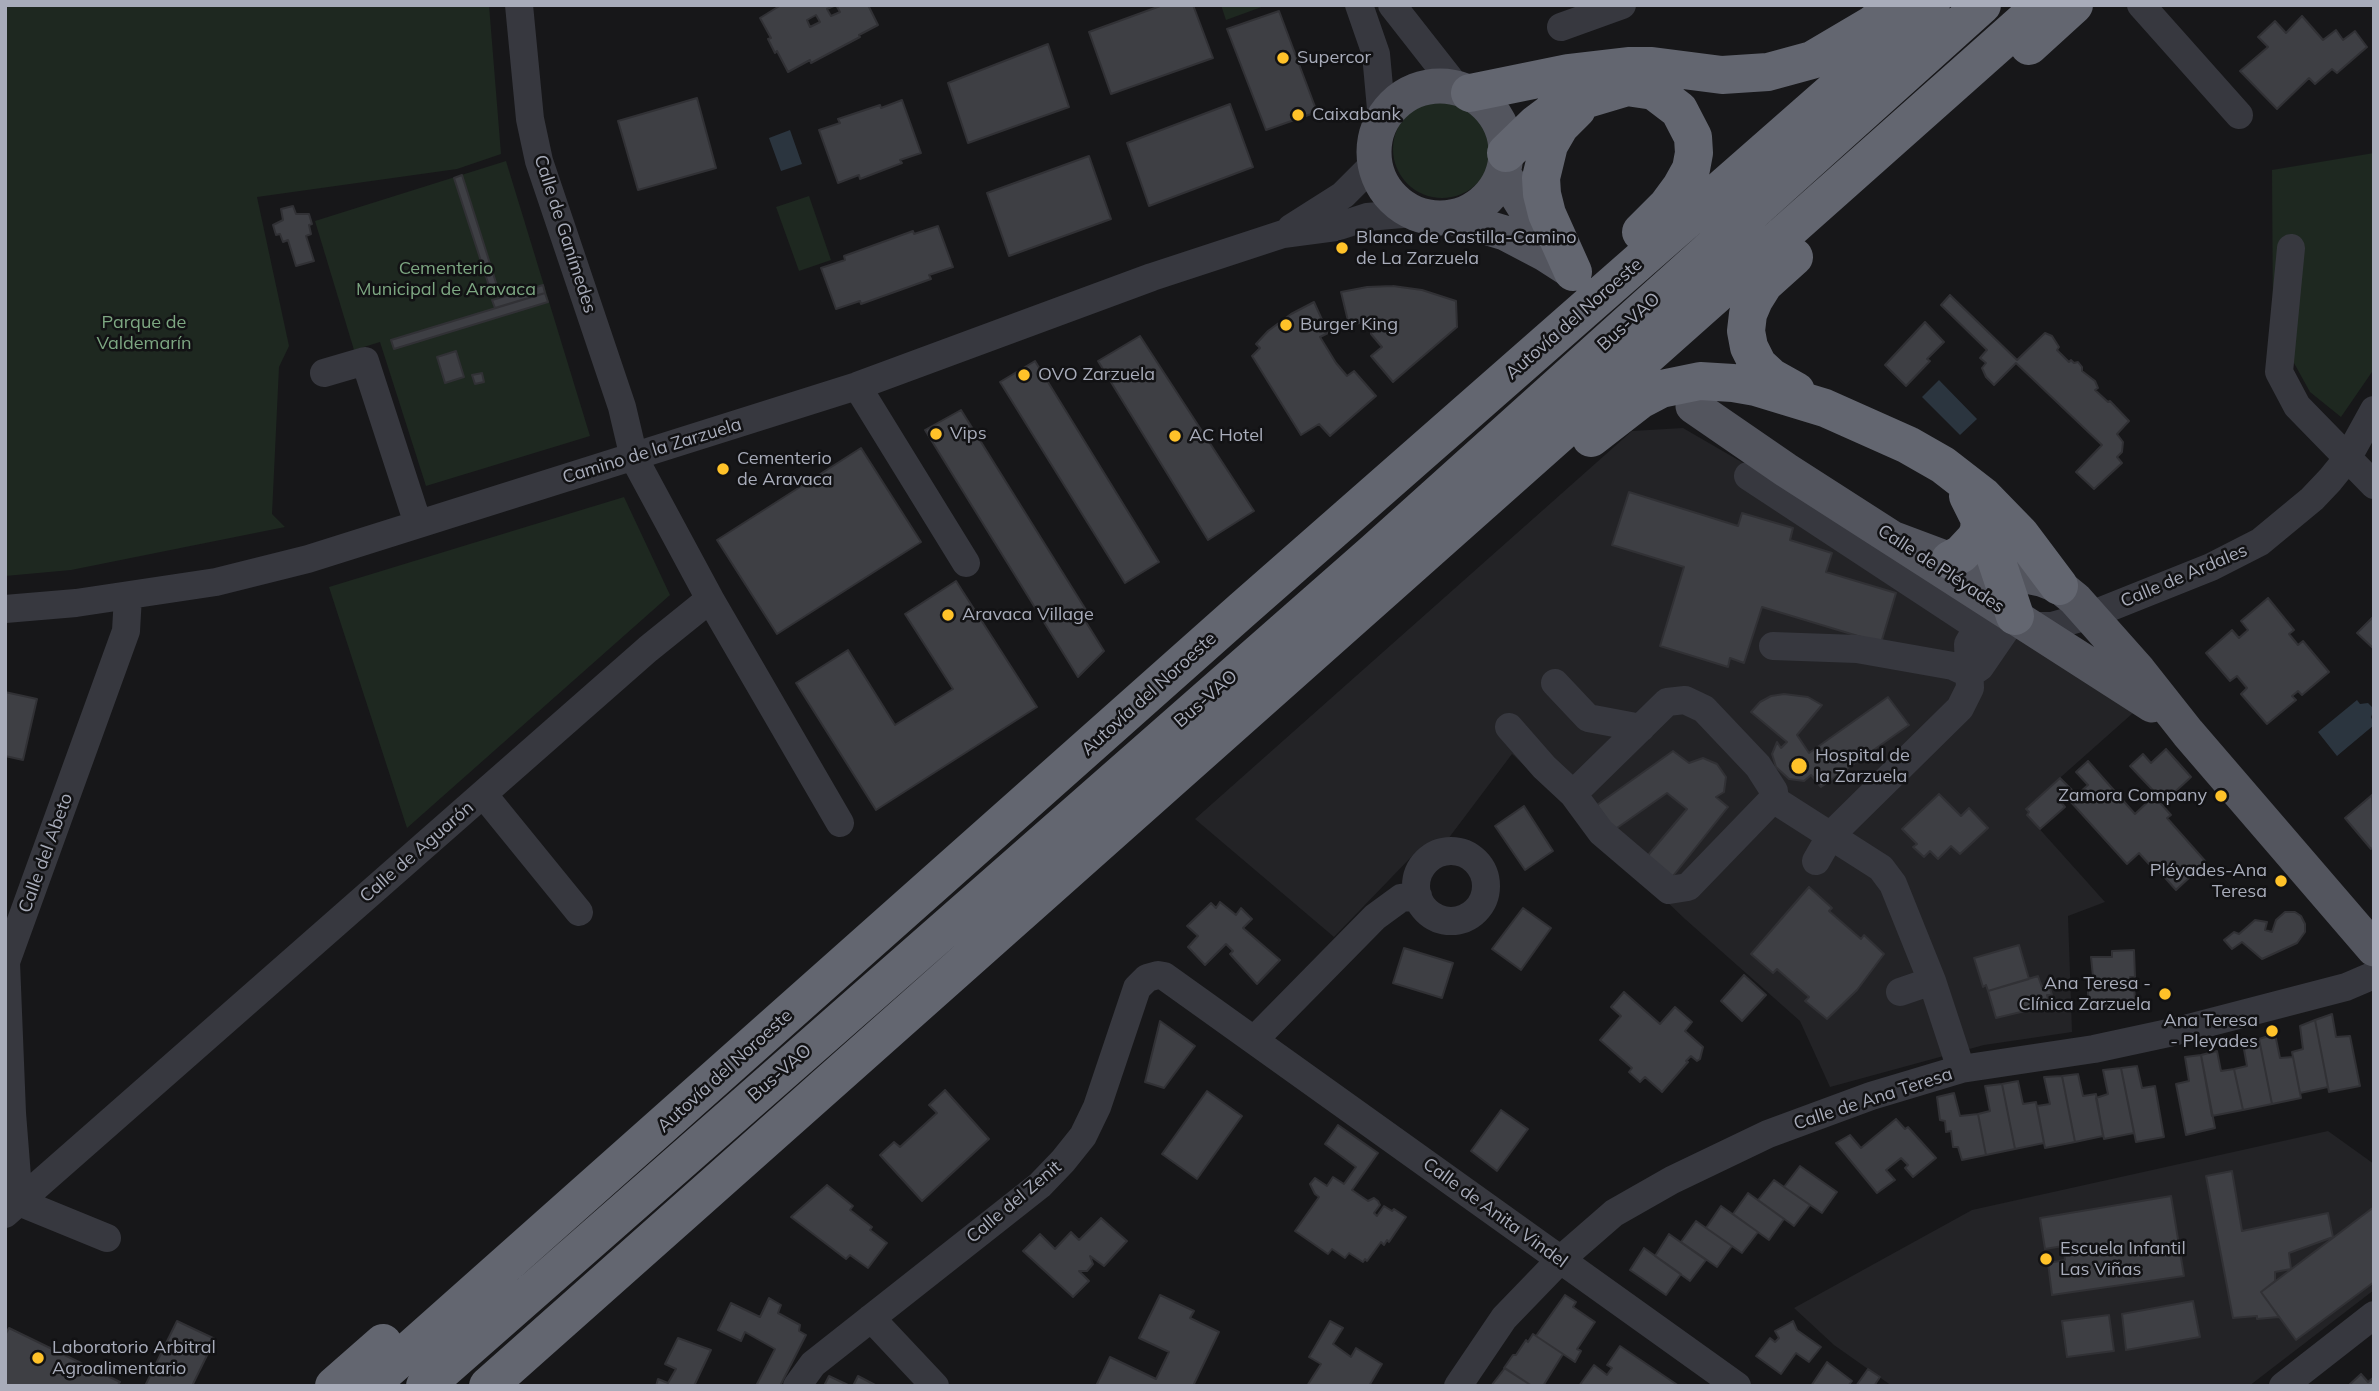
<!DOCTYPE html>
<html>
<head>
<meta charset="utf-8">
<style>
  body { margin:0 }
  #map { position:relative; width:2379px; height:1391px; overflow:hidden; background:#171719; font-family:Mulish,sans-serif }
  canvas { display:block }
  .frame { position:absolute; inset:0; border:7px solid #a8acba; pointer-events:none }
</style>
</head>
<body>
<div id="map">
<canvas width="2379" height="1391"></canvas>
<div class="frame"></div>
</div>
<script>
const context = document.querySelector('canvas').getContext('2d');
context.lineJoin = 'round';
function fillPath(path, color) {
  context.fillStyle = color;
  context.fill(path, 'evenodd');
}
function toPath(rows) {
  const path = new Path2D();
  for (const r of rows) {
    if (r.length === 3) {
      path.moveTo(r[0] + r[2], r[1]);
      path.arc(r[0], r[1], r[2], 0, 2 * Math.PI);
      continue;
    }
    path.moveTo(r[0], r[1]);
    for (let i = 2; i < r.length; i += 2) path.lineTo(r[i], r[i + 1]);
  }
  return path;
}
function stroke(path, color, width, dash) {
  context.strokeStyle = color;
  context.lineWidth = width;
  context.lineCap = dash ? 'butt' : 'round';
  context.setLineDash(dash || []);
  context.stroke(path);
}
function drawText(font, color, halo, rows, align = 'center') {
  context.font = font + ' Mulish,sans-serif';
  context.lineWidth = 5;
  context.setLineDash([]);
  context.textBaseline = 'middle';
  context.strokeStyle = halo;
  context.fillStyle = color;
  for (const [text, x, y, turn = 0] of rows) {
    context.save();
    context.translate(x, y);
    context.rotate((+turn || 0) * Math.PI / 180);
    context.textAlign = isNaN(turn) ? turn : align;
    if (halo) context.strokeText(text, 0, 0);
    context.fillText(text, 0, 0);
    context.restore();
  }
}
fillPath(toPath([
  [1683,428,1852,526,2133,713,2026,808,2029,812,2027,815,2105,902,2068,916,2072,1032,1984,1045,1830,1087,1800,1021,1685,919,1512,754,1448,839,1433,842,1416,852,1334,937,1195,819,1632,431],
  [2328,1131,2374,1164,2374,1290,2249,1386,1892,1386,1834,1345,1794,1308,1972,1210]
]), '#232326');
fillPath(toPath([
  [5,5,489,5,501,154,457,169,257,197,289,346,279,367,272,514,285,527,71,570,5,576],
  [1221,5,1267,5,1226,20],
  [1442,149,49],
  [2374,153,2374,369,2341,417,2310,392,2273,325,2272,170],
  [506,161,590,436,426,486,380,342,354,350,315,221],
  [809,196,831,260,799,271,776,207],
  [624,497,670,595,407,828,329,587]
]), '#1e2820');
fillPath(toPath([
  [790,130,802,164,781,171,769,138],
  [1939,380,1977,419,1960,435,1922,397],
  [2357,700,2360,704,2368,703,2374,709,2371,717,2374,725,2337,756,2318,732]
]), '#2b353f');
const building = toPath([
  [781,5,836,5,827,9,831,16,840,12,836,5,868,5,878,25,859,35,860,37,811,63,810,60,788,72,777,51,775,53,768,39,771,38,760,18,781,5],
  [816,15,820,22,810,27,807,20,816,15],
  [1163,5,1193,5,1213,58,1111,94,1089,32,1163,5],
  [1279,11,1317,112,1266,130,1227,29,1279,11],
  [2302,16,2323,40,2336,30,2343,40,2355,31,2367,47,2337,73,2332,69,2315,84,2309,78,2277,109,2240,71,2268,47,2258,37,2275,21,2286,33,2302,16],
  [1048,44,1069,107,968,143,948,83,1048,44],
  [697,98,716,168,638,190,618,121,697,98],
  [902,100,921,153,900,160,902,163,860,179,859,175,838,183,819,130,840,123,838,119,880,105,881,108,902,100],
  [1230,104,1253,167,1149,206,1127,143,1230,104],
  [1089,156,1111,219,1009,256,987,193,1089,156],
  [462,175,498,289,491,292,454,178,462,175],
  [293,206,296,214,309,214,312,224,309,225,311,234,306,236,314,261,296,266,288,240,283,242,280,234,276,235,273,225,283,220,281,209,293,206],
  [938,226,953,267,929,275,931,279,861,304,860,301,836,309,821,268,845,260,844,256,913,231,914,234,938,226],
  [543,285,545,293,495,308,492,300,543,285],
  [1393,286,1422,290,1456,301,1457,327,1393,382,1371,356,1382,347,1371,334,1370,321,1349,325,1341,292,1367,287,1393,286],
  [545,293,548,302,394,349,391,340,545,293],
  [1950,295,2017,360,2045,333,2052,336,2059,347,2057,350,2069,362,2071,360,2074,363,2078,362,2082,367,2082,371,2095,381,2098,388,2095,390,2108,402,2110,401,2129,421,2117,434,2123,442,2122,452,2117,457,2122,463,2094,489,2076,472,2102,445,2016,363,1994,385,1986,377,1982,368,1986,363,1980,358,1987,350,1941,305,1950,295],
  [1314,302,1328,333,1320,337,1336,363,1347,376,1354,371,1376,396,1330,436,1319,424,1301,435,1252,356,1260,348,1256,344,1268,331,1291,314,1314,302],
  [1925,322,1944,342,1927,359,1930,361,1906,386,1885,365,1925,322],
  [1140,336,1254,511,1208,540,1098,361,1140,336],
  [456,351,464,377,445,383,437,357,456,351],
  [1035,361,1159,562,1125,583,1000,382,1035,361],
  [482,373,484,382,475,384,472,375,482,373],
  [961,410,1086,610,1081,614,1104,651,1078,677,925,430,961,410],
  [861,448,921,542,777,634,717,540,861,448],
  [1629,492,1738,526,1742,513,1793,528,1790,540,1832,553,1826,572,1896,593,1881,643,1762,607,1744,663,1730,658,1728,667,1660,646,1684,567,1612,545,1629,492],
  [956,581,1037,707,876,810,796,683,848,650,895,725,953,689,905,614,956,581],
  [2268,598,2294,630,2289,634,2298,645,2303,641,2329,672,2302,695,2298,691,2292,696,2296,700,2267,724,2241,694,2247,688,2237,676,2230,681,2206,653,2232,630,2239,638,2248,630,2241,621,2268,598],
  [2374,616,2374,649,2357,633,2374,616],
  [5,692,37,699,23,760,5,756,5,692],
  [1784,694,1808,697,1822,705,1797,735,1809,753,1888,697,1909,725,1821,787,1811,775,1804,781,1789,779,1776,767,1772,754,1777,742,1781,748,1787,742,1751,712,1760,702,1771,696,1784,694],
  [2166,749,2191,777,2164,802,2130,766,2143,754,2151,763,2166,749],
  [1673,751,1689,763,1703,758,1717,764,1726,777,1724,792,1716,797,1728,807,1669,881,1644,860,1687,809,1667,793,1614,830,1597,805,1673,751],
  [2088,761,2135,814,2154,796,2171,815,2167,818,2206,862,2176,890,2151,862,2149,864,2139,853,2127,864,2070,801,2088,785,2076,772,2088,761],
  [2060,778,2072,790,2060,801,2065,807,2040,829,2027,815,2029,812,2026,809,2060,778],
  [1939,794,1961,816,1969,808,1988,828,1960,854,1951,846,1938,859,1930,851,1924,857,1913,847,1917,844,1902,829,1939,794],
  [2372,795,2374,847,2371,849,2345,818,2372,795],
  [1524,806,1553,851,1525,870,1495,826,1524,806],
  [1809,887,1832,908,1829,911,1861,939,1864,935,1884,954,1857,990,1827,1019,1805,1001,1809,997,1777,969,1773,973,1751,954,1809,887],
  [1220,902,1236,915,1241,908,1252,919,1243,928,1280,960,1257,984,1230,954,1233,951,1226,944,1205,965,1188,947,1198,936,1187,926,1211,903,1216,908,1220,902],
  [1523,908,1551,928,1521,970,1492,949,1523,908],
  [2285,912,2295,912,2301,916,2305,924,2305,932,2297,943,2262,959,2242,942,2232,949,2224,940,2234,932,2239,934,2255,920,2267,922,2265,930,2272,932,2276,920,2285,912],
  [2019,945,2029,979,1988,991,1986,985,1983,987,1974,958,2019,945],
  [1404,948,1453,963,1442,998,1393,983,1404,948],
  [2134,950,2135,977,2130,977,2130,986,2134,985,2135,1000,2124,1002,2125,1007,2089,1008,2087,978,2093,977,2091,957,2112,957,2112,951,2134,950],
  [1744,975,1766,995,1742,1021,1721,1001,1744,975],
  [2038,976,2042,987,2049,985,2052,995,2047,995,2050,1005,1996,1018,1988,991,2038,976],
  [1624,992,1660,1024,1675,1007,1692,1022,1685,1031,1703,1047,1700,1059,1697,1061,1691,1056,1686,1061,1688,1062,1662,1092,1645,1077,1640,1082,1629,1072,1632,1068,1600,1040,1621,1016,1611,1007,1624,992],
  [2332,1014,2336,1037,2350,1036,2360,1086,2329,1092,2315,1020,2332,1014],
  [2315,1020,2328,1087,2300,1093,2292,1052,2303,1049,2300,1026,2315,1020],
  [1160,1021,1195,1046,1164,1088,1145,1082,1160,1021],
  [2275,1034,2280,1058,2293,1057,2301,1098,2272,1104,2259,1039,2275,1034],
  [2259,1039,2272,1104,2243,1110,2234,1069,2247,1066,2243,1044,2259,1039],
  [2217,1051,2221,1071,2234,1069,2243,1110,2212,1116,2201,1055,2217,1051],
  [2201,1055,2215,1128,2186,1135,2176,1084,2189,1081,2185,1057,2201,1055],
  [2137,1066,2142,1088,2155,1086,2164,1137,2136,1142,2121,1068,2137,1066],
  [2121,1068,2134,1133,2104,1139,2096,1098,2108,1094,2103,1070,2121,1068],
  [2078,1074,2083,1096,2096,1094,2103,1136,2075,1142,2062,1076,2078,1074],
  [2062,1076,2075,1142,2045,1148,2037,1106,2050,1104,2044,1077,2062,1076],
  [2018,1081,2023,1104,2036,1102,2044,1143,2015,1149,2002,1084,2018,1081],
  [2002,1084,2015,1149,1986,1155,1978,1114,1990,1111,1985,1086,2002,1084],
  [945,1090,989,1139,922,1201,880,1155,894,1142,900,1147,937,1113,929,1105,945,1090],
  [1207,1091,1242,1116,1197,1179,1162,1154,1207,1091],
  [1954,1093,1960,1116,1978,1114,1986,1155,1962,1160,1958,1147,1953,1147,1951,1131,1946,1132,1945,1121,1940,1120,1937,1097,1954,1093],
  [1501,1110,1528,1129,1497,1171,1471,1151,1501,1110],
  [1896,1119,1905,1129,1908,1127,1936,1158,1913,1177,1905,1168,1908,1165,1901,1158,1886,1170,1895,1180,1877,1193,1836,1143,1850,1135,1861,1148,1896,1119],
  [1338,1125,1378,1153,1352,1190,1368,1201,1374,1198,1378,1201,1380,1205,1374,1213,1377,1216,1384,1206,1392,1211,1394,1209,1406,1217,1389,1242,1387,1240,1384,1245,1381,1242,1367,1261,1365,1259,1363,1262,1349,1253,1345,1258,1332,1249,1328,1254,1295,1231,1319,1197,1315,1194,1310,1184,1315,1178,1327,1186,1333,1177,1344,1184,1356,1167,1325,1144,1338,1125],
  [1800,1166,1837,1192,1822,1213,1784,1187,1800,1166],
  [2232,1171,2242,1231,2328,1213,2333,1237,2289,1253,2291,1269,2275,1272,2275,1281,2261,1292,2279,1317,2257,1319,2257,1316,2233,1318,2206,1176,2232,1171],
  [1774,1180,1810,1205,1794,1226,1758,1200,1774,1180],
  [827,1185,853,1206,850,1210,872,1227,870,1230,887,1243,868,1268,850,1255,846,1259,791,1217,827,1185],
  [1748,1193,1784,1219,1769,1240,1733,1214,1748,1193],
  [2171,1196,2184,1276,2052,1295,2048,1263,2065,1260,2063,1246,2045,1249,2040,1218,2171,1196],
  [1721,1206,1758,1232,1742,1253,1706,1228,1721,1206],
  [2374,1207,2374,1282,2296,1340,2261,1292,2374,1207],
  [1101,1218,1127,1241,1104,1266,1090,1256,1093,1264,1087,1271,1079,1271,1089,1281,1073,1297,1023,1251,1040,1234,1055,1249,1071,1232,1079,1240,1101,1218],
  [1696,1221,1732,1246,1717,1267,1681,1242,1696,1221],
  [1669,1234,1706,1260,1690,1281,1655,1256,1669,1234],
  [1644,1248,1681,1274,1666,1295,1630,1270,1644,1248],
  [1160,1295,1194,1311,1190,1318,1219,1332,1193,1386,1096,1386,1110,1357,1156,1379,1169,1352,1139,1338,1160,1295],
  [1565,1295,1576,1302,1573,1307,1595,1322,1577,1349,1581,1351,1575,1362,1536,1336,1565,1295],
  [769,1298,781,1305,778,1313,800,1325,799,1331,806,1335,780,1386,756,1386,775,1349,745,1332,741,1341,718,1330,731,1303,760,1317,769,1298],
  [2193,1301,2200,1337,2126,1350,2122,1314,2193,1301],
  [2109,1315,2114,1351,2067,1357,2062,1321,2109,1315],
  [177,1321,215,1339,192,1386,145,1386,177,1321],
  [1330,1321,1343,1328,1333,1344,1351,1357,1356,1348,1382,1364,1369,1386,1307,1386,1321,1364,1309,1357,1330,1321],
  [1793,1321,1797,1330,1821,1347,1809,1362,1796,1353,1781,1374,1756,1356,1770,1338,1775,1342,1779,1338,1775,1331,1793,1321],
  [9,1328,120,1382,117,1386,5,1386,5,1335,9,1328],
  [1533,1334,1563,1354,1543,1386,1532,1386,1504,1368,1513,1355,1516,1355,1526,1340,1528,1342,1533,1334],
  [678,1338,711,1350,694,1386,656,1386,658,1379,668,1383,676,1369,665,1364,678,1338],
  [1620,1346,1679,1386,1579,1386,1594,1365,1607,1375,1612,1368,1607,1365,1620,1346],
  [1827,1362,1852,1381,1848,1386,1811,1386,1827,1362],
  [1505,1368,1532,1386,1491,1386,1505,1368],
  [1868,1369,1880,1377,1874,1386,1856,1386,1868,1369],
  [2361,1374,2368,1382,2374,1377,2374,1386,2348,1386,2361,1374],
  [829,1376,850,1386,824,1386,829,1376],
  [858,1376,877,1386,853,1386,858,1376]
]);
fillPath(building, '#3e3f44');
stroke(building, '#313135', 2);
stroke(toPath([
  [1359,5,1376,54,1382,120],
  [1392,5,1457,88],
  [2141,5,2239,115],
  [1561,27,1622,5],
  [1291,228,1343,195,1375,163],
  [2291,248,2279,372,2297,406,2374,485],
  [324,373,365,361,418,524],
  [857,386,966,563],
  [1748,476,1976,626],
  [710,599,840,823],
  [5,609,76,603,216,582,308,559,857,386,1152,277,1283,234,1336,227,1367,217,1414,213],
  [2031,626,2052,626,2091,615,2211,567,2260,542,2312,499,2330,480,2347,459,2374,410],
  [1773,646,1857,649,1953,666,1970,674],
  [1970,674,1980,667,2015,616],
  [1555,683,1588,718,1641,728],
  [1509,727,1544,767,1573,794],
  [483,794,579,912],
  [1773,799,1688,887,1669,890,1601,832,1573,794,1667,702,1685,700,1704,709,1758,766,1774,791,1773,799,1881,868,1893,884,1932,981,1961,1069],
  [1451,886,35],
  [1816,861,1831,835,1960,708,1970,688,1968,644,1992,602],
  [1900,992,1932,981],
  [1254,1040,1375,917,1401,898,1418,896],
  [19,1202,12,1113,6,962,126,631,128,596],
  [19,1202,107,1238],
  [5,1214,648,649,710,599,634,458,622,407,539,161,530,119,519,5],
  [871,1318,935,1386],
  [797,1386,813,1364,1040,1185,1063,1161,1083,1136,1097,1107,1137,988,1147,978,1158,975,1164,976,1737,1386],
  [1458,1386,1504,1318,1560,1260,1614,1213,1672,1180,1768,1134,1871,1096,1961,1069,2094,1049,2173,1032,2346,987,2374,975],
  [2283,1386,2374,1315]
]), '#37383f', 28);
stroke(toPath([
  [1440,152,66],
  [1503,173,1528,213,1556,249],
  [1451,217,1505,233,1545,254,1573,272],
  [1693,406,1786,470,2152,705],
  [1894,539,1950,560,2041,579,2059,586,2075,599,2139,671,2188,733,2374,949]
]), '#53555e', 35);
stroke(toPath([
  [2029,46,2074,5],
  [1470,93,1568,73,1628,66,1652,66,1722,75,1768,72,1812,60,1873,24,1898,5],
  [1506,153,1536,124,1552,112,1570,104,1627,87,1654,91,1679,110,1693,137,1694,153,1691,169,1681,187,1667,206,1641,232],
  [1794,257,1764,284,1754,300,1748,314,1746,331,1749,347,1758,365,1771,377,1796,391],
  [1573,272,1547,214,1542,194,1541,178,1549,145,1560,126,1577,109],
  [1591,438,1640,400,1661,389,1700,381,1733,383,1756,387,1825,408,1908,445,1943,465,1983,496,2020,534,2059,586],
  [1968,496,1989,538,2015,616],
  [1950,560,1961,554,1975,539,1979,531,1980,516],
  [334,1386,383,1343],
  [369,1386,1242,610,1931,5],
  [425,1386,1374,552,1982,5],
  [488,1386,2042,5]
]), '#636670', 38);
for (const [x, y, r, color] of [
  [1283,58,7,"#ffc229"],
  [1298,115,7,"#ffc229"],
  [1342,248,7,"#ffc229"],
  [1286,325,7,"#ffc229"],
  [1024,375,7,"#ffc229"],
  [936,434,7,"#ffc229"],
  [1175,436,7,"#ffc229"],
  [723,469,7,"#ffc229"],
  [948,615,7,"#ffc229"],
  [1799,766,9,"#ffc229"],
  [2221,796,7,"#ffc229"],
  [2281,881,7,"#ffc229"],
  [2165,994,7,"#ffc229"],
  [2272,1031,7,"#ffc229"],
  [2046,1259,7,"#ffc229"],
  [38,1358,7,"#ffc229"]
]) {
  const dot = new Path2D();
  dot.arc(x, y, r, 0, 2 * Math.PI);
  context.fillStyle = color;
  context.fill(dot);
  stroke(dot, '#121214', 2.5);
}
drawText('18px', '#a8acba', '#121214', [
  ["Supercor",1297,58],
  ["Caixabank",1312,115],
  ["Blanca de Castilla-Camino",1356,238],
  ["de La Zarzuela",1356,259],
  ["Burger King",1300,325],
  ["OVO Zarzuela",1038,375],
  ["Vips",950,434],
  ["AC Hotel",1189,436],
  ["Cementerio",737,459],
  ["de Aravaca",737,480],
  ["Aravaca Village",962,615],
  ["Hospital de",1815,756],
  ["la Zarzuela",1815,777],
  ["Zamora Company",2207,796,"right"],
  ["Pléyades-Ana",2267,871,"right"],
  ["Teresa",2267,892,"right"],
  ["Ana Teresa -",2151,984,"right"],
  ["Clínica Zarzuela",2151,1005,"right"],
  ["Ana Teresa",2258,1021,"right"],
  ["- Pleyades",2258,1042,"right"],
  ["Escuela Infantil",2060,1249],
  ["Las Viñas",2060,1270],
  ["Laboratorio Arbitral",52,1348],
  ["Agroalimentario",52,1369]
], 'left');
drawText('18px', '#a8acba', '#121214', [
  ["Calle de Ganímedes",565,234,72],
  ["Autovía del Noroeste",1574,319,-41],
  ["Bus-VAO",1629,322,-42],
  ["Camino de la Zarzuela",652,451,-17],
  ["Calle de Pléyades",1941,569,33],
  ["Calle de Ardales",2184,576,-23],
  ["Autovía del Noroeste",1149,694,-42],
  ["Bus-VAO",1206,699,-41],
  ["Calle de Aguarón",417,852,-41],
  ["Calle del Abeto",46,853,-70],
  ["Autovía del Noroeste",725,1071,-42],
  ["Bus-VAO",780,1073,-41],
  ["Calle de Ana Teresa",1873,1099,-18],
  ["Calle del Zenit",1014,1202,-40],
  ["Calle de Anita Vindel",1495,1213,36]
]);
drawText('18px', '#7da782', '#121214', [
  ["Cementerio",446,269],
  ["Municipal de Aravaca",446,290],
  ["Parque de",144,323],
  ["Valdemarín",144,344]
]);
</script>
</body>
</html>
